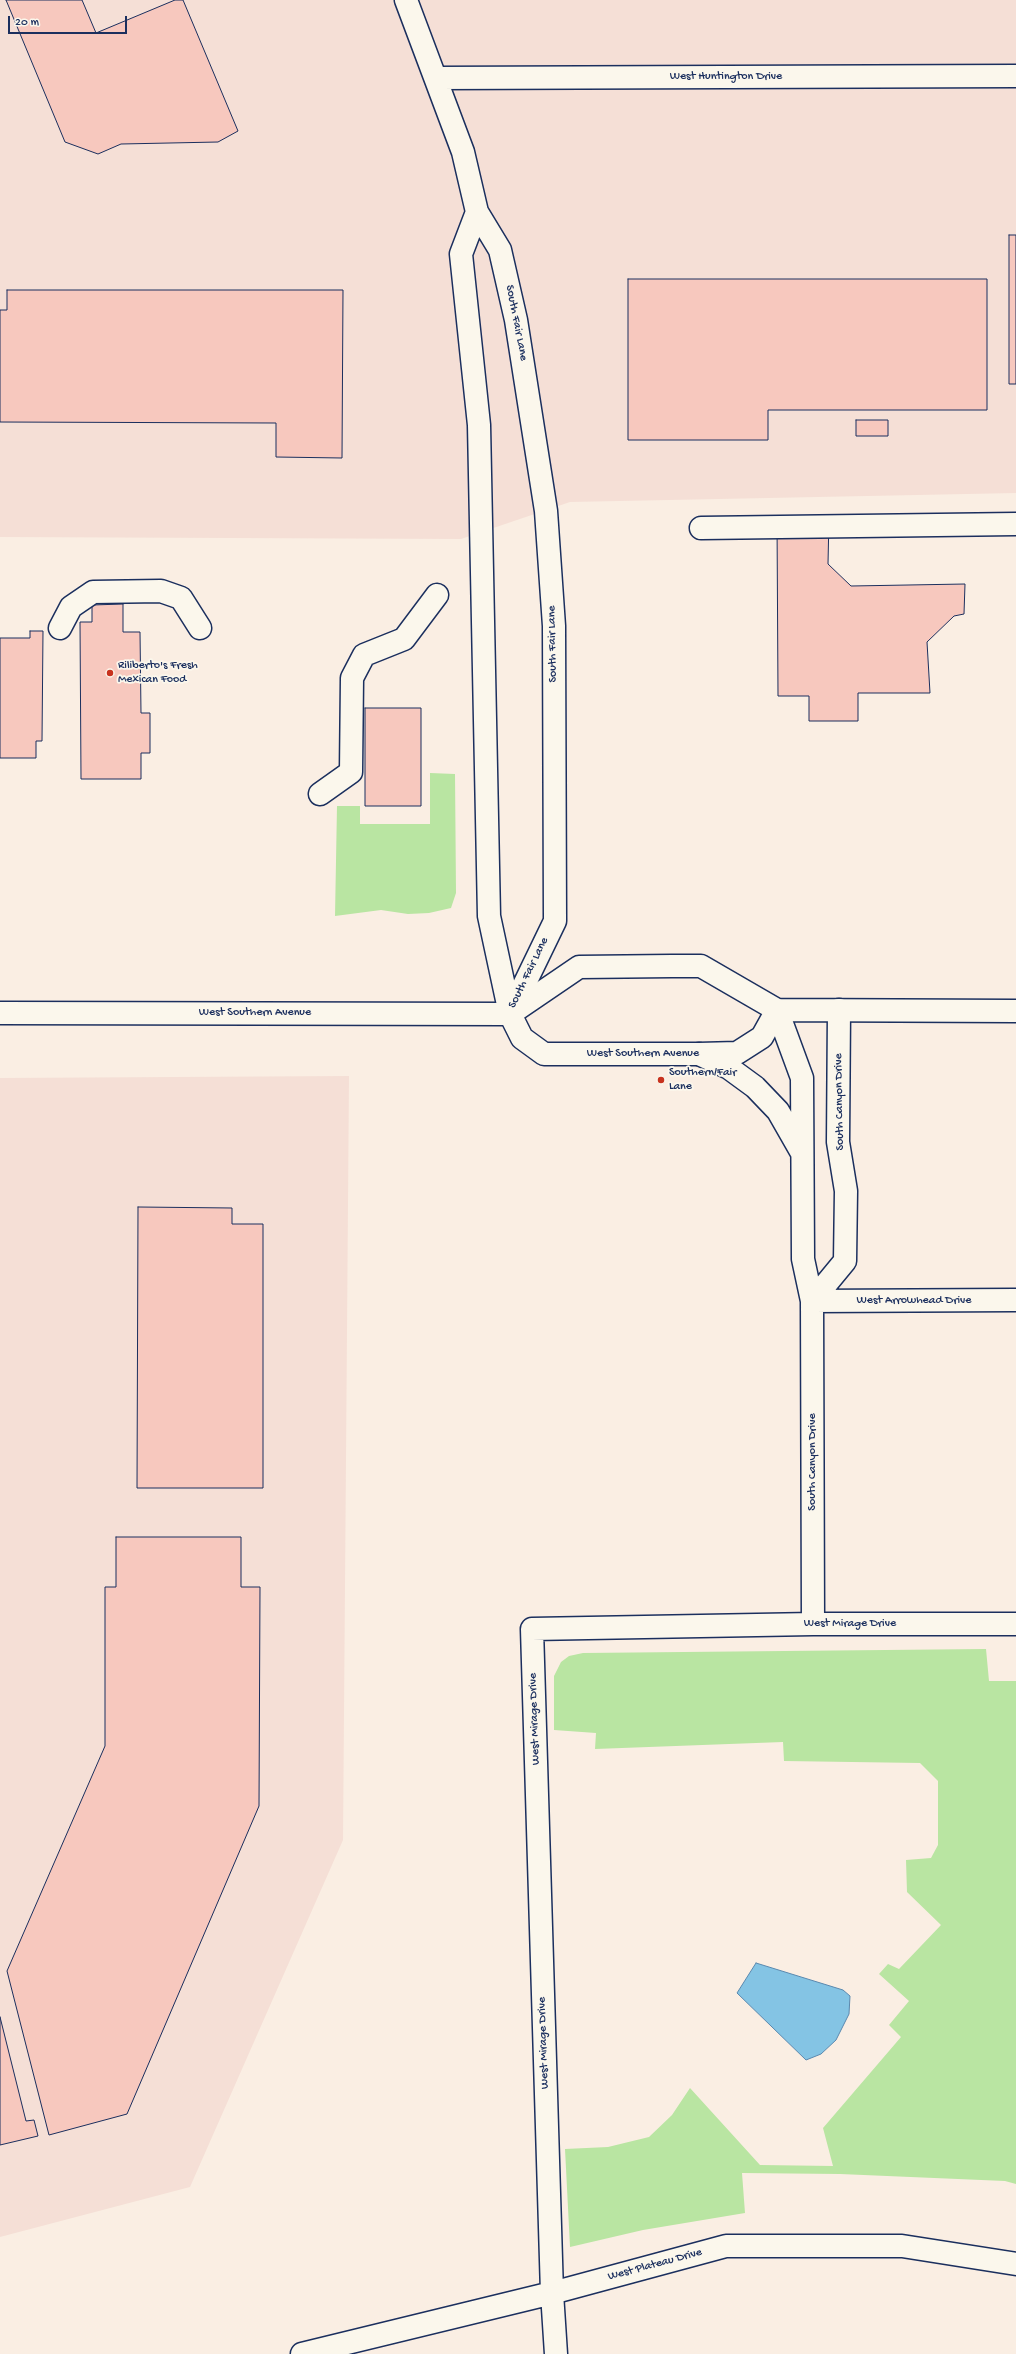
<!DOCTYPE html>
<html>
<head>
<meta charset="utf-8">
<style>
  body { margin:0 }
  #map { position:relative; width:1016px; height:2354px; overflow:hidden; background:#faeee3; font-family:"Gochi Hand",sans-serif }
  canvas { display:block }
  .scale { position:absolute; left:8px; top:16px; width:119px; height:18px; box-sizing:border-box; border:2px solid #1b2f5e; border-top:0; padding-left:5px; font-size:12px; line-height:14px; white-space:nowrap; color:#1b2f5e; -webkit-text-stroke:3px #fbf7ec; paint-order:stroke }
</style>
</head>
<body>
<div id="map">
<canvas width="1016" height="2354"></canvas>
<div class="scale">20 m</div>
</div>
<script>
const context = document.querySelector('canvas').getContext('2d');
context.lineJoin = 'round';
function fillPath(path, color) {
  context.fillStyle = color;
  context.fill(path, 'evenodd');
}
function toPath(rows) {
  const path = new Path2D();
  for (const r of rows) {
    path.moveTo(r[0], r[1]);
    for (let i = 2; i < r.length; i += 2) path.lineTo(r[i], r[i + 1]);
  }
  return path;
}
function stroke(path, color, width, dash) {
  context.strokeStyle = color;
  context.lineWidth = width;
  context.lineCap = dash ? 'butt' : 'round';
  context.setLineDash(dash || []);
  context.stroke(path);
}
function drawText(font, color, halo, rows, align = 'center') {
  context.font = font + ' "Gochi Hand",sans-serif';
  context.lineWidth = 3.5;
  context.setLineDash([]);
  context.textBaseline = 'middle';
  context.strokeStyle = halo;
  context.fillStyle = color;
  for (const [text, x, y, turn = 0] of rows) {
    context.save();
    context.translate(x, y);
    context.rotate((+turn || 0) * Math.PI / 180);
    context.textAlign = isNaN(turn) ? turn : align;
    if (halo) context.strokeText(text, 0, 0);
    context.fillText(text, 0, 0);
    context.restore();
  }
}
fillPath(toPath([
  [0,0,1016,0,1016,493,570,502,461,539,0,537],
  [349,1076,343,1840,190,2187,0,2237,0,1078]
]), '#f5dfd6');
fillPath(toPath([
  [430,773,455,774,456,893,451,908,429,913,408,914,381,910,335,916,337,806,360,806,360,824,430,824],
  [986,1649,989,1681,1016,1681,1016,2184,1005,2181,840,2174,742,2173,745,2213,643,2230,570,2247,565,2149,608,2147,649,2137,672,2115,690,2088,760,2165,833,2166,823,2128,901,2037,889,2025,909,2001,879,1974,888,1964,899,1969,941,1925,907,1892,906,1860,931,1858,938,1845,938,1781,920,1763,784,1761,783,1742,595,1749,596,1733,554,1730,554,1676,561,1662,569,1656,583,1653]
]), '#b9e5a2');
const water = toPath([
  [756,1963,843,1990,850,1996,849,2014,836,2040,821,2054,806,2060,737,1993,756,1963]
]);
fillPath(water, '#84c4e4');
stroke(water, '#5a88ae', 1);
const building = toPath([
  [6,0,82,0,96,33,175,0,183,0,238,131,218,142,121,144,98,154,65,142,6,0],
  [1009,235,1016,235,1016,384,1009,384,1009,235],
  [628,279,987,279,987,410,768,410,768,440,628,440,628,279],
  [7,290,343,290,342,458,276,457,276,423,0,422,0,310,7,310,7,290],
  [856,420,888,420,888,436,856,436,856,420],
  [777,517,829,517,828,564,851,586,965,584,964,614,954,616,927,642,930,693,858,693,858,721,809,721,809,696,778,696,777,517],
  [123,604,123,632,140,632,141,713,150,713,150,753,141,753,141,779,81,779,80,622,92,622,92,605,123,604],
  [30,631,43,631,42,741,36,741,36,758,0,758,0,638,30,638,30,631],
  [365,708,421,708,421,806,365,806,365,708],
  [138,1207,232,1208,232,1224,263,1224,263,1488,137,1488,138,1207],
  [116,1537,241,1537,241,1587,260,1587,259,1806,127,2114,49,2135,7,1971,105,1746,105,1587,116,1587,116,1537],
  [0,2017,26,2121,34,2120,38,2136,0,2145,0,2017]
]);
fillPath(building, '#f7c8be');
stroke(building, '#1b2f5e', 1);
const minor = toPath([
  [406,0,463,152,477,212,500,250,516,320,546,511,554,626,555,921,510,1014],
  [437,78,1016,76],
  [477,212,461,254,479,425,489,916,510,1014],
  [701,528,1016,524],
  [60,628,71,607,93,592,161,591,181,598,200,628],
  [320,794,351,772,352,678,364,655,404,639,437,595],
  [777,1010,802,1078,803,1259,812,1301,813,1624],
  [699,1054,729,1068,755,1087,778,1111,802,1153],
  [812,1301,845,1261,846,1191,838,1142,839,1010],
  [812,1301,1016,1300],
  [302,2354,552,2293,726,2246,902,2246,1016,2264],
  [556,2354,552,2293,532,1629,813,1624,1016,1624]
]);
const major = toPath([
  [0,1013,510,1014,579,967,672,966,701,966,777,1010,1016,1011],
  [510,1014,522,1038,544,1054,699,1054,737,1053,762,1037,777,1010]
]);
stroke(minor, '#1b2f5e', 25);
stroke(major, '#1b2f5e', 25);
stroke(minor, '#fbf7ec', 22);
stroke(major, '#fbf7ec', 22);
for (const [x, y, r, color] of [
  [110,673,4,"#c8321e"],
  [661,1080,4,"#c8321e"]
]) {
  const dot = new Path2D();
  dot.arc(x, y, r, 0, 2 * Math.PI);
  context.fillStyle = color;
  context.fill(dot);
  stroke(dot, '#fbf7ec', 1.5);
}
drawText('12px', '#1b2f5e', '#fbf7ec', [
  ["West Huntington Drive",726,77],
  ["South Fair Lane",516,323,79],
  ["South Fair Lane",553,644,-91],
  ["South Fair Lane",529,973,-64],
  ["West Southern Avenue",255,1013],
  ["West Southern Avenue",643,1054],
  ["South Canyon Drive",840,1102,-91],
  ["West Arrowhead Drive",914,1301],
  ["South Canyon Drive",813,1462,-90],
  ["West Mirage Drive",850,1624],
  ["West Mirage Drive",535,1719,-92],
  ["West Mirage Drive",544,2043,-92],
  ["West Plateau Drive",655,2265,-15]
]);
drawText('12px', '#1b2f5e', '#fbf7ec', [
  ["Riliberto's Fresh",118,666],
  ["Mexican Food",118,680],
  ["Southern/Fair",669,1073],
  ["Lane",669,1087]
], 'left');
</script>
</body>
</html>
